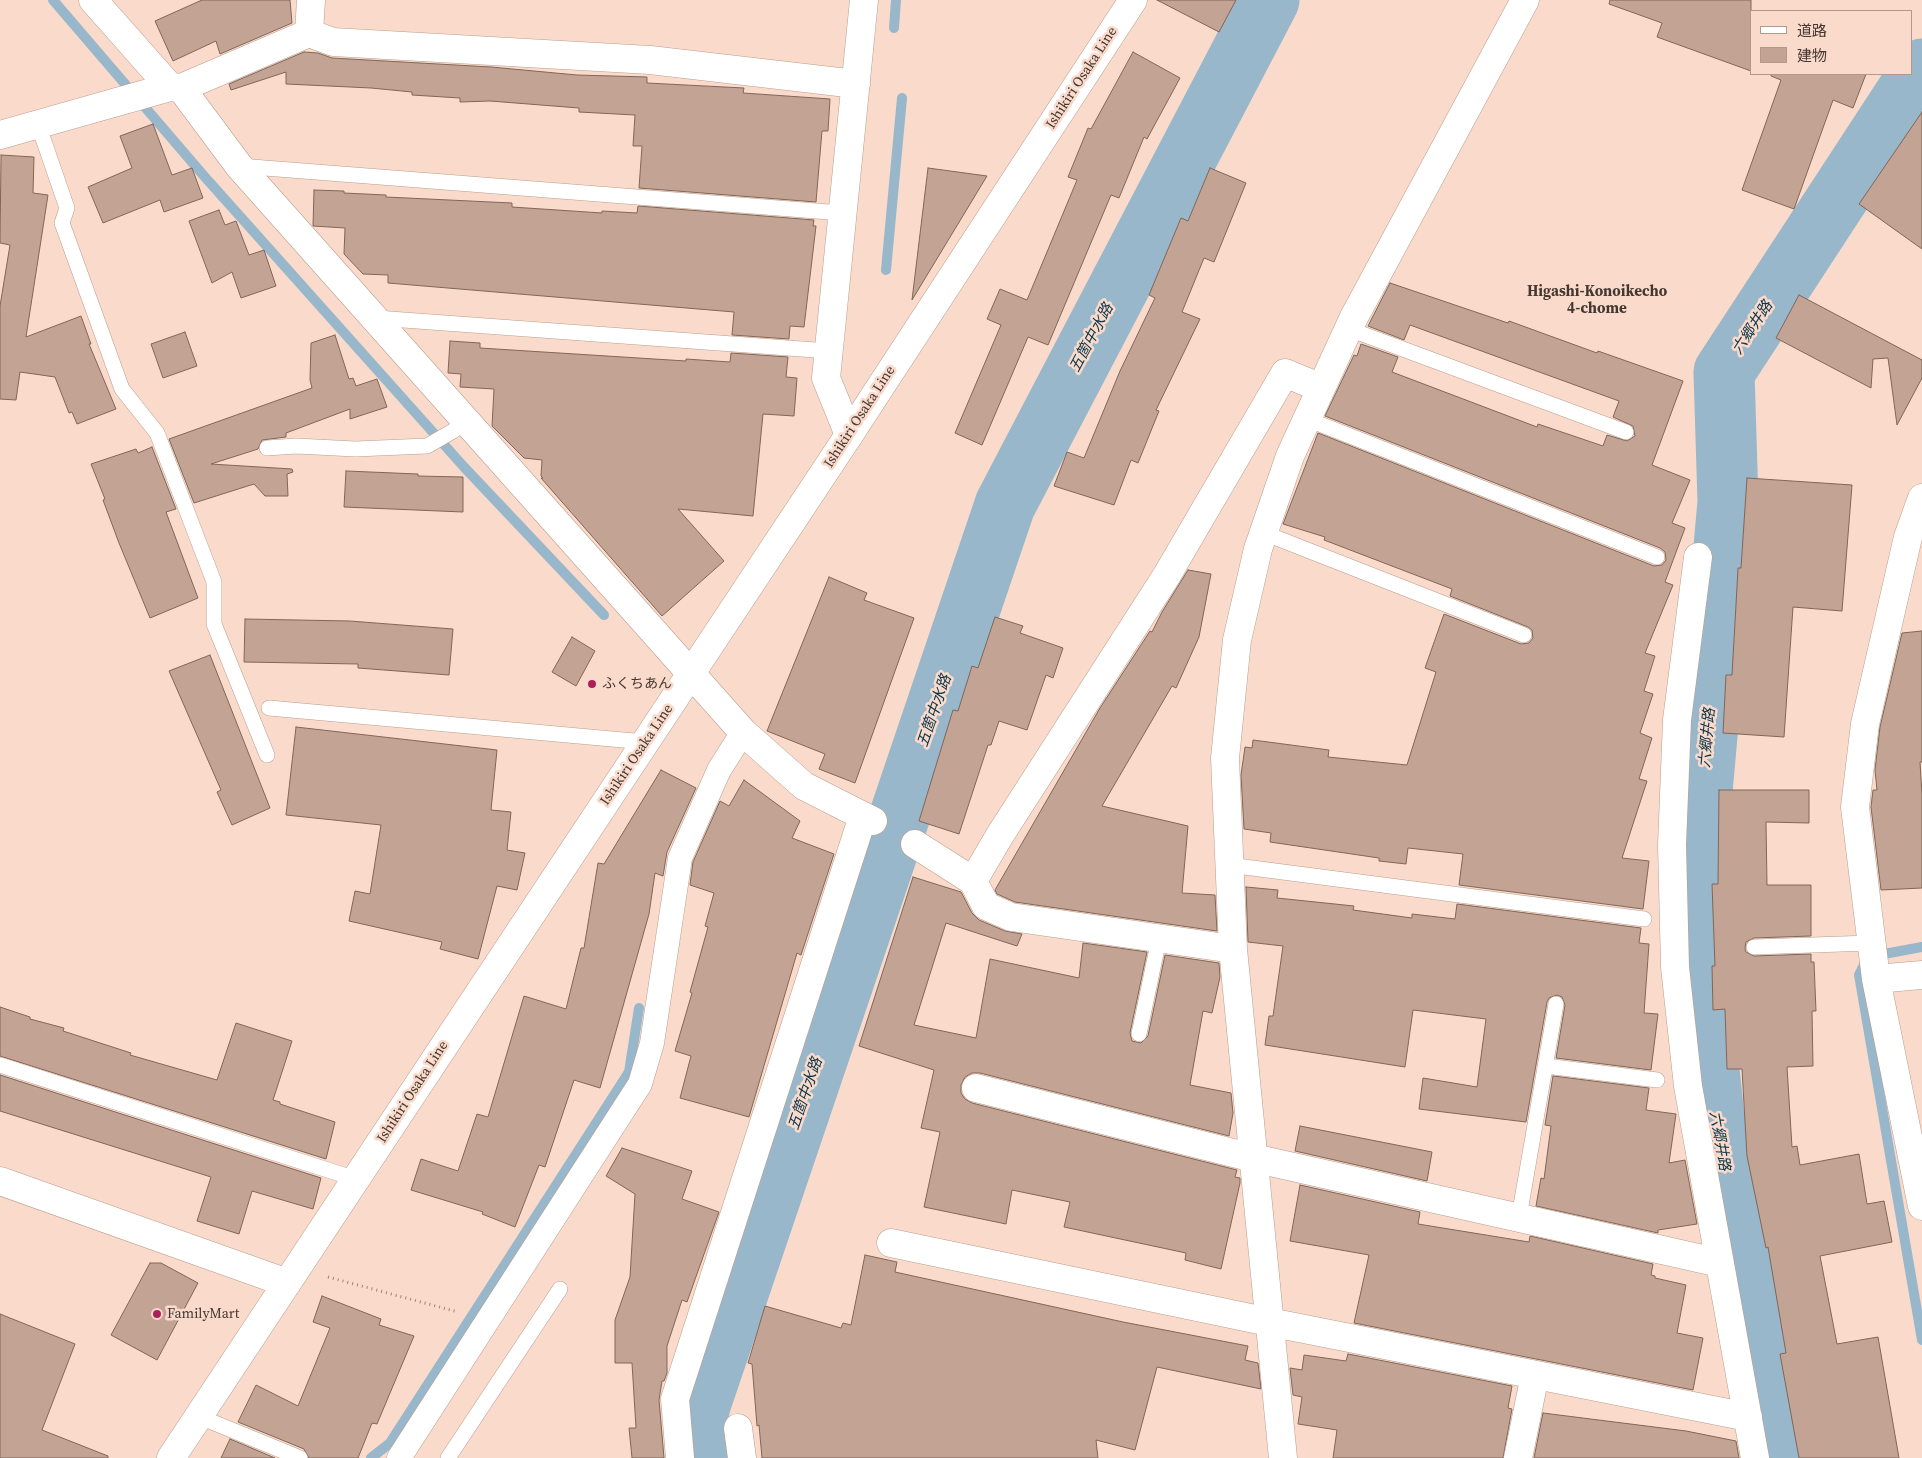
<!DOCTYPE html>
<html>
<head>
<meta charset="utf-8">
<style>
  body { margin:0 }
  #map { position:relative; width:1922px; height:1458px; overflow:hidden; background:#fadbcb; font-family:"Source Serif 4","Noto Sans JP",serif }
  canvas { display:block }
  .legend { position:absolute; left:1750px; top:10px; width:162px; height:65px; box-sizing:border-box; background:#fadbcb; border:1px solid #b1998d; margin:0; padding:6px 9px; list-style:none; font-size:15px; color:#443731 }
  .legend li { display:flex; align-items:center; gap:10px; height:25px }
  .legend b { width:25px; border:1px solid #b1998d }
</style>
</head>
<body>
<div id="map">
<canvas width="1922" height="1458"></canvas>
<ul class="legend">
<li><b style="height:6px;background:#fff"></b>道路</li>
<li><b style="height:14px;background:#c3a393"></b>建物</li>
</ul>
</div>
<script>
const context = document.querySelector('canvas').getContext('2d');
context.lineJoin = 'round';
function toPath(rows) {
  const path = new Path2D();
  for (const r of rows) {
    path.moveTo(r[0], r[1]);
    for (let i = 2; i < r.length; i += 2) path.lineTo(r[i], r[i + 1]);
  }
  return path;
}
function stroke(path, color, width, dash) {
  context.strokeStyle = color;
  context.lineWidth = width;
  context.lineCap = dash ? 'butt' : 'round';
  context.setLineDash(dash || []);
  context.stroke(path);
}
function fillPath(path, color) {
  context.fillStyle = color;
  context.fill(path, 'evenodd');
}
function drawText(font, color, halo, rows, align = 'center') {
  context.font = font + ' "Source Serif 4","Noto Sans JP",serif';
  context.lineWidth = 5;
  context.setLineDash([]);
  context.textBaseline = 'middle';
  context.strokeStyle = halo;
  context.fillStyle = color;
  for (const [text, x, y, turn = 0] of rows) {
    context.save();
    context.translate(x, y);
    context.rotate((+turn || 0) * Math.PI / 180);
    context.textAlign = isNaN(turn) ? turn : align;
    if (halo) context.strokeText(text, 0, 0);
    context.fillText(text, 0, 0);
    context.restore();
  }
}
stroke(toPath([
  [53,0,204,176,464,467,604,615],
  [894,28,896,0],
  [886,270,902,98],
  [1922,947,1868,957,1859,975,1922,1340],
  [371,1458,390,1443,629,1072,639,1008]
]), '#98b7ca', 10);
stroke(toPath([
  [704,1458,698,1411,1005,505,1269,0],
  [1783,1458,1714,1117,1693,918,1699,825,1728,502,1724,372,1922,69]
]), '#98b7ca', 61);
const building = toPath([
  [202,0,290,0,292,23,220,54,216,41,173,61,155,21,202,0],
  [1157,0,1236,0,1219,32,1157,0],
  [1610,0,1751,0,1751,71,1657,37,1662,23,1609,4,1610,0],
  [304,52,318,53,332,58,491,67,577,75,647,77,647,83,744,88,743,93,830,99,828,131,822,131,816,202,639,188,642,146,633,146,635,115,579,112,579,108,490,101,460,102,460,98,412,95,412,92,371,88,286,84,286,72,231,90,229,84,304,52],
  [1133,52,1180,78,1147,139,1144,137,1119,198,1111,195,1048,345,1028,337,982,445,955,433,1001,325,987,319,1000,289,1027,300,1077,180,1068,177,1088,128,1091,129,1133,52],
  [1771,74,1866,74,1853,108,1833,100,1794,209,1742,190,1781,80,1771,76,1771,74],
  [1922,112,1922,249,1859,204,1922,112],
  [153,124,172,175,192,168,203,198,164,212,160,200,103,223,88,187,132,168,120,136,153,124],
  [1,155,34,157,33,193,48,195,26,337,81,316,91,344,89,344,116,409,77,424,72,412,69,413,55,377,20,372,16,400,0,399,0,306,10,245,0,243,1,155],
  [928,168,987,176,912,300,928,168],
  [1210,168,1246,183,1214,262,1204,258,1182,312,1200,319,1156,410,1159,411,1138,463,1131,460,1114,505,1054,486,1067,452,1084,458,1120,371,1155,298,1149,295,1181,218,1188,221,1210,168],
  [314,190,344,191,344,193,386,195,386,197,512,203,512,207,602,213,602,211,637,213,638,206,814,220,813,226,816,226,804,327,790,326,789,339,732,335,734,312,388,283,388,275,363,274,344,254,345,228,313,226,314,190],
  [219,210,225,225,236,221,249,255,264,250,276,286,241,298,232,272,212,283,189,221,219,210],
  [1390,283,1508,323,1509,321,1597,353,1598,351,1683,381,1652,465,1690,480,1672,523,1685,528,1665,582,1673,585,1645,653,1655,656,1644,691,1653,694,1640,733,1652,738,1639,779,1647,781,1622,858,1649,861,1643,909,1459,885,1463,854,1408,848,1406,864,1379,861,1379,858,1270,842,1271,833,1244,829,1241,775,1245,747,1252,748,1253,740,1329,750,1328,757,1407,765,1436,672,1425,668,1444,614,1521,644,1529,643,1533,638,1532,630,1528,627,1450,596,1452,589,1324,540,1325,537,1283,524,1318,433,1654,566,1662,565,1666,560,1665,552,1660,548,1325,416,1354,355,1357,356,1361,344,1398,357,1392,372,1537,427,1538,424,1603,446,1607,435,1627,441,1635,436,1633,426,1613,417,1619,401,1410,325,1404,340,1368,326,1390,283],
  [1799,295,1922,360,1922,378,1897,425,1888,358,1873,359,1871,388,1776,338,1799,295],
  [185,332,197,366,163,378,151,344,185,332],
  [335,335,349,379,353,378,356,386,377,379,387,407,350,419,350,409,286,433,286,437,262,440,258,449,211,464,292,469,293,472,287,474,288,496,265,496,254,484,194,503,169,439,312,388,310,380,311,343,335,335],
  [450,341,480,343,480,348,686,361,686,359,730,362,731,353,788,357,786,377,797,378,794,416,763,414,753,516,678,509,724,561,662,616,541,478,543,478,541,476,542,460,524,458,492,426,494,389,460,387,461,374,448,373,450,341],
  [152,447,176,509,166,512,198,598,150,618,119,543,103,500,105,499,91,464,136,449,138,453,152,447],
  [346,471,418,474,418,476,463,477,463,512,344,507,346,471],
  [1747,478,1852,485,1842,611,1793,607,1784,737,1723,733,1726,675,1732,675,1737,587,1738,568,1741,568,1747,478],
  [1188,570,1211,574,1199,637,1176,688,1172,686,1102,806,1188,826,1182,893,1215,895,1217,931,1015,902,997,894,995,890,1100,708,1150,631,1152,632,1162,612,1188,570],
  [829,577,867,593,864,600,914,618,855,783,819,769,825,754,767,731,829,577],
  [995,617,1023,626,1020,633,1063,648,1053,678,1046,675,1027,730,999,721,991,745,988,745,959,834,919,821,953,710,958,711,972,666,978,668,995,617],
  [245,619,350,621,453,629,449,675,358,668,358,664,244,662,245,619],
  [1922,631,1922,762,1920,762,1922,795,1922,888,1881,890,1871,807,1873,790,1877,790,1875,770,1880,727,1902,633,1922,631],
  [572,637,595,651,576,686,552,672,572,637],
  [210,655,270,808,232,825,217,792,221,790,169,671,210,655],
  [296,727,497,750,491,810,511,812,507,850,525,853,517,890,497,886,478,959,440,949,442,942,349,921,355,891,370,894,381,825,286,815,296,727],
  [661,770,696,788,667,852,663,876,655,873,649,914,600,1088,574,1080,545,1167,539,1165,515,1227,482,1214,483,1212,411,1190,421,1159,458,1171,477,1114,488,1117,524,996,566,1009,581,948,584,948,598,863,604,864,661,770],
  [744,780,800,821,792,838,834,854,801,955,797,953,749,1117,680,1098,691,1056,675,1051,692,993,690,992,708,927,705,926,714,893,690,885,693,862,720,801,729,806,744,780],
  [1719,790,1809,790,1809,823,1766,822,1767,885,1811,885,1811,936,1754,938,1746,942,1745,948,1746,952,1754,956,1811,954,1811,962,1814,962,1816,1011,1812,1011,1813,1066,1787,1067,1792,1147,1797,1146,1800,1165,1859,1154,1867,1204,1884,1201,1892,1242,1820,1256,1837,1344,1878,1337,1899,1458,1799,1458,1780,1354,1786,1353,1768,1247,1766,1248,1747,1156,1742,1069,1727,1069,1725,1009,1713,1010,1712,966,1715,966,1712,884,1718,884,1719,790],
  [913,877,961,892,972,913,979,920,1005,931,1022,934,1017,946,946,923,914,1025,976,1038,990,959,1079,978,1083,943,1147,952,1130,1033,1132,1041,1141,1043,1148,1036,1165,955,1219,963,1220,977,1212,1013,1203,1011,1190,1085,1231,1093,1233,1113,1229,1136,980,1073,972,1073,965,1077,961,1085,961,1093,965,1099,972,1103,1237,1170,1235,1177,1240,1178,1240,1183,1221,1269,1185,1260,1186,1253,1064,1227,1070,1202,1012,1190,1006,1224,924,1207,940,1132,921,1128,934,1070,859,1046,913,877],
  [1246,887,1278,890,1277,898,1354,906,1353,910,1412,918,1412,914,1455,919,1457,904,1641,928,1639,943,1649,944,1644,1013,1658,1014,1651,1070,1556,1058,1565,1005,1562,997,1557,995,1549,998,1547,1002,1526,1122,1419,1109,1423,1078,1477,1087,1486,1019,1413,1010,1405,1067,1265,1045,1269,1016,1273,1016,1283,946,1248,942,1246,887],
  [0,1007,30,1017,30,1019,64,1028,63,1031,131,1053,130,1055,217,1080,236,1023,292,1041,273,1100,280,1102,280,1104,335,1122,326,1159,0,1056,0,1007],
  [0,1075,321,1178,313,1209,252,1191,239,1234,197,1221,211,1177,0,1111,0,1075],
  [1553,1076,1649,1088,1646,1110,1676,1114,1669,1163,1685,1160,1697,1224,1658,1230,1658,1233,1536,1206,1541,1178,1544,1179,1551,1126,1545,1125,1553,1076],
  [1300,1126,1432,1152,1427,1181,1295,1151,1300,1126],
  [622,1148,692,1171,682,1199,719,1212,687,1302,682,1300,667,1346,667,1373,664,1381,662,1381,659,1400,664,1458,632,1458,629,1428,636,1428,632,1363,615,1363,615,1320,630,1277,635,1194,606,1176,622,1148],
  [1300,1185,1420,1212,1418,1224,1529,1242,1530,1236,1653,1264,1651,1275,1655,1276,1655,1278,1686,1285,1677,1333,1703,1338,1693,1390,1354,1323,1369,1255,1290,1241,1300,1185],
  [865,1255,897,1262,895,1272,1123,1322,1248,1346,1245,1360,1258,1363,1261,1389,1157,1367,1135,1450,1096,1440,1098,1458,762,1458,759,1425,757,1426,752,1364,748,1363,765,1306,841,1328,843,1323,851,1325,865,1255],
  [150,1263,161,1263,198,1283,157,1360,111,1335,150,1263],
  [322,1296,381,1319,379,1325,414,1336,377,1424,372,1423,358,1458,309,1458,304,1449,238,1422,256,1385,298,1406,330,1328,313,1322,322,1296],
  [0,1314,75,1344,42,1430,108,1456,108,1458,0,1458,0,1314],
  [1348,1354,1512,1386,1508,1408,1512,1409,1503,1458,1333,1458,1337,1430,1298,1424,1302,1397,1293,1395,1290,1368,1302,1370,1304,1355,1346,1361,1348,1354],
  [1543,1413,1686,1431,1736,1441,1739,1458,1534,1458,1543,1413],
  [230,1439,275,1458,221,1458,230,1439]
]);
fillPath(building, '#c3a393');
stroke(building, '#816658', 1);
const service = toPath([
  [38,124,67,208,62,223,122,389,157,433,214,582,214,624,267,755],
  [239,166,842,213],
  [376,318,829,351],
  [1349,329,1626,432],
  [1307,419,1657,557],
  [267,448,296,446,355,449,427,446,453,431,467,420],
  [1264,533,1524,635],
  [269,708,645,742],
  [1229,865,1644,919],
  [1754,947,1871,943],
  [1139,1034,1159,939],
  [0,1065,356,1179],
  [1546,1066,1657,1080],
  [1519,1217,1556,1004],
  [200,1417,300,1458],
  [448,1458,560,1289]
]);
const pedestrian = toPath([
  [399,1458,640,1084,652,1043,680,858,719,770,743,732]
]);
const minor = toPath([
  [93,0,170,87],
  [309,33,333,42,650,60,856,84],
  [181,88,239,166,743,732,804,786,873,821],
  [0,135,170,87,181,88,309,33,311,0],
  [849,435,826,378,864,0],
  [1922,498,1908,537,1865,724,1855,807,1876,979,1922,1206],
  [1698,557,1677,720,1672,845,1675,967,1688,1086,1755,1458],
  [915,844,973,881,986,906,1011,917,1233,949],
  [973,881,1000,835,1167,575,1285,373,1321,388],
  [1876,979,1922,975],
  [976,1088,1253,1158,1720,1263],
  [0,1181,287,1283],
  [891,1243,1269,1322,1748,1417],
  [738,1428,742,1458],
  [680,1458,675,1399,863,816],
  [1283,1458,1233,949,1225,758,1237,640,1258,549,1290,456,1353,319,1525,0],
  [1518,1458,1535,1375]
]);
const secondary = toPath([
  [171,1458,849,435,1133,0]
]);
stroke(service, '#ba9d8e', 16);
stroke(pedestrian, '#ba9d8e', 25);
stroke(minor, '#ba9d8e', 29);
stroke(secondary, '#ba9d8e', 29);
stroke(toPath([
  [328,1277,458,1312]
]), '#9b857a', 3, [1, 4]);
stroke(service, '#fff', 15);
stroke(pedestrian, '#fff', 24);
stroke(minor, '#fff', 28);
stroke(secondary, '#fff', 28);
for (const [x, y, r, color] of [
  [592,684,5,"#ac1f5d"],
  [157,1314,5,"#ac1f5d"]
]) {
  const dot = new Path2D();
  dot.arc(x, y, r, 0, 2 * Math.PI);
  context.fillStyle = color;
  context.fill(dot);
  stroke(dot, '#fadbcb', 2);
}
drawText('14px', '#443731', '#fadbcb', [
  ["Ishikiri Osaka Line",1082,78,-57],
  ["Ishikiri Osaka Line",860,417,-57],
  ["Ishikiri Osaka Line",637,755,-56],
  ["Ishikiri Osaka Line",413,1092,-57]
]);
drawText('14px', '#443731', '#fadbcb', [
  ["ふくちあん",602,684],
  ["FamilyMart",167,1314]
], 'left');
drawText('bold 15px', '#443731', '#fadbcb', [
  ["Higashi-Konoikecho",1597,292],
  ["4-chome",1597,309]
]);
drawText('italic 15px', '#0a354b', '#fadbcb', [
  ["六郷井路",1753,328,-57],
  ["五箇中水路",1092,338,-62],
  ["五箇中水路",935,711,-71],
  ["六郷井路",1708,738,-85],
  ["五箇中水路",806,1094,-71],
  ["六郷井路",1719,1141,80]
]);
</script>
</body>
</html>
